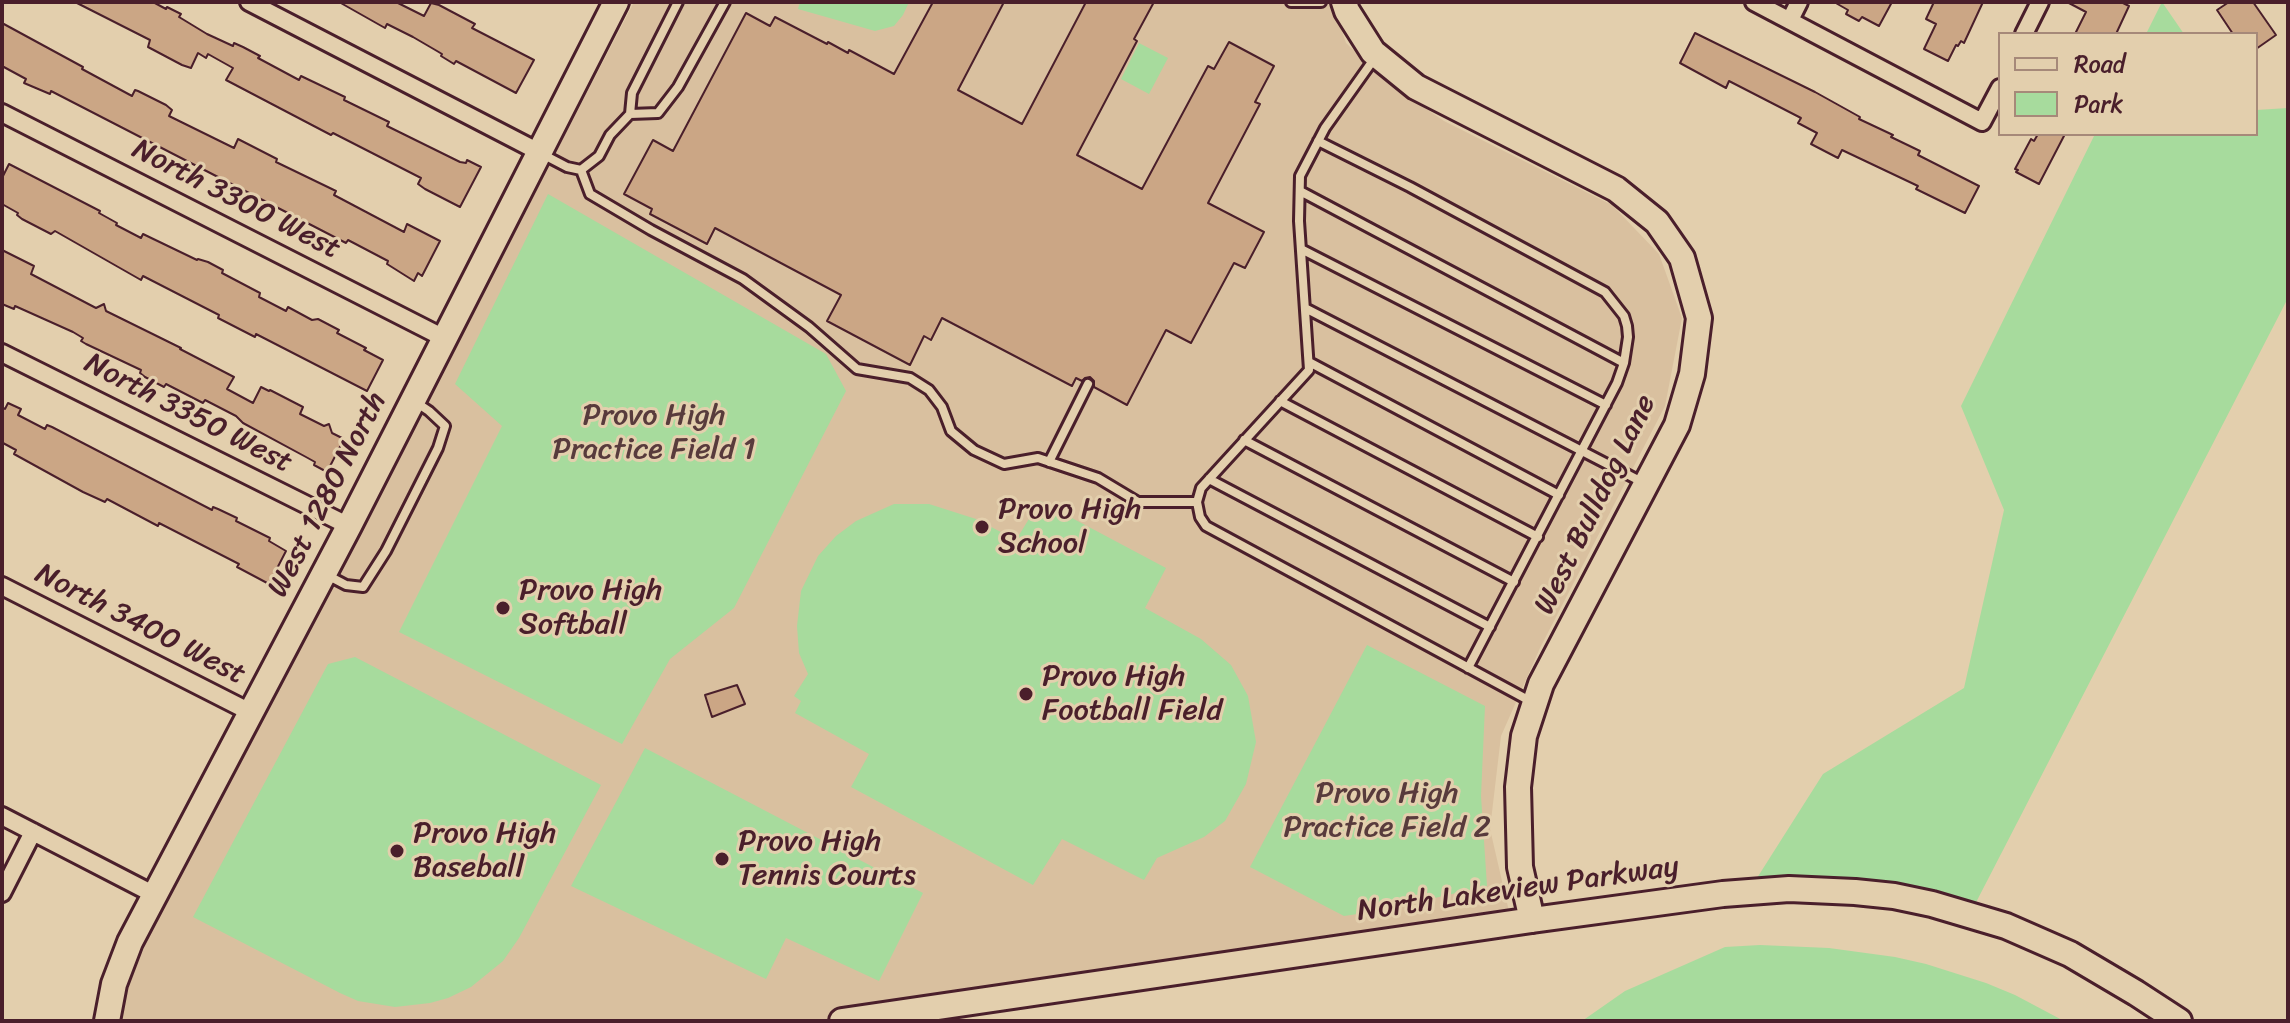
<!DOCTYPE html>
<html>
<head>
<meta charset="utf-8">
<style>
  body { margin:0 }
  #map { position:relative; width:2290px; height:1023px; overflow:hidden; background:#e3cfad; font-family:Sriracha,sans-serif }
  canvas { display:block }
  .frame { position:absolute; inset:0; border:4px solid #4a1f2b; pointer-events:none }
  .legend { position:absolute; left:1998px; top:32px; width:260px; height:104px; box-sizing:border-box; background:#e3cfad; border:2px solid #a68979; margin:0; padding:10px 14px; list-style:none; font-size:24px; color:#4a1f2b }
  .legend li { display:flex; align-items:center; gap:16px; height:40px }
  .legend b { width:40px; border:2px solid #a68979 }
</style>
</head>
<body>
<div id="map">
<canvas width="2290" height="1023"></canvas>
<div class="frame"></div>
<ul class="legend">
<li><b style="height:10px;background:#e3cfad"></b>Road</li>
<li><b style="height:22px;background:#a7db9d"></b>Park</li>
</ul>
</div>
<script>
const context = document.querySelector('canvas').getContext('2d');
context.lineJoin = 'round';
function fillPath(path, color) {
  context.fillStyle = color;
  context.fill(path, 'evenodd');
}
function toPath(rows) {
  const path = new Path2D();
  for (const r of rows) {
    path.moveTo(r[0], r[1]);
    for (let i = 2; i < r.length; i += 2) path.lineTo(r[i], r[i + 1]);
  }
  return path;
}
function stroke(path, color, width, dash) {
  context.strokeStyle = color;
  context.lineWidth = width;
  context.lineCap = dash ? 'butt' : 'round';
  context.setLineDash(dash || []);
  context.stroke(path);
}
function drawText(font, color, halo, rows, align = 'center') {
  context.font = font + ' Sriracha,sans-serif';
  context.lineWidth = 6;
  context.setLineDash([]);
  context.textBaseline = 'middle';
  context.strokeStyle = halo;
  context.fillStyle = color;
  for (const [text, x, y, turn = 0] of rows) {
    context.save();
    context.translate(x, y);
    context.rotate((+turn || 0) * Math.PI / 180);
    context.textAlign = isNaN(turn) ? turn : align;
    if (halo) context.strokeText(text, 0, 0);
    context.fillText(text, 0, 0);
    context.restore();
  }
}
fillPath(toPath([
  [634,2,1332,2,1346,43,1388,83,1444,121,1612,205,1659,254,1682,318,1665,406,1540,648,1501,736,1490,829,1514,933,844,1021,121,1021,129,984,148,939]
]), '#d9c09f');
fillPath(toPath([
  [800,2,909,2,903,15,894,26,875,31,798,9],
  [2162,2,2184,34,2146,34],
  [1139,43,1168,58,1149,94,1121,79],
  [2288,108,2288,298,1970,914,1750,889,1823,774,1964,688,2004,510,1961,406,2095,134,2256,134,2256,110],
  [548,194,826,354,846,391,734,608,670,659,622,744,399,632,502,426,455,384],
  [1040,501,1166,568,1145,608,1201,639,1231,665,1248,696,1256,742,1246,784,1225,821,1204,837,1157,858,1144,880,1062,839,1033,885,851,787,869,754,795,713,801,701,794,696,808,674,799,653,797,626,801,591,818,556,836,536,856,521,894,504,929,504,976,519,1016,540],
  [1367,645,1485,706,1481,796,1487,886,1378,911,1344,916,1250,867],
  [355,657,601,785,519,938,503,961,471,987,448,998,430,1003,395,1007,358,1001,340,993,193,917,328,664],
  [645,748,923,893,879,981,786,938,766,979,571,886],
  [1760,945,1829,948,1895,957,1926,964,1986,983,2015,995,2064,1021,1582,1021,1625,991,1725,947]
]), '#a7db9d');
const building = toPath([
  [75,2,153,2,166,9,167,7,181,14,179,17,184,20,207,34,233,46,234,43,243,47,260,56,258,58,299,80,301,76,345,97,344,100,389,122,387,126,460,162,466,163,467,160,481,167,460,207,425,189,418,184,421,178,333,133,331,135,226,80,233,68,208,54,206,58,198,53,191,68,182,65,148,47,150,40,75,2],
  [339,2,396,2,424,16,431,3,439,5,475,24,472,28,534,60,516,93,456,61,454,64,441,56,442,54,437,51,413,37,387,24,385,28,339,2],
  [933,2,1004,2,958,90,1022,124,1086,2,1154,2,1134,39,1137,41,1077,155,1142,189,1208,66,1214,69,1229,42,1274,66,1255,102,1260,104,1208,203,1264,232,1245,268,1234,263,1191,343,1166,330,1127,405,1094,387,1094,381,1090,377,1085,378,1082,381,1076,378,1072,386,942,318,931,340,924,336,910,365,827,321,841,295,715,228,707,244,650,214,652,209,624,194,653,140,673,151,746,13,770,26,775,17,827,44,828,42,848,53,849,50,894,74,933,2],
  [1834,2,1892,2,1879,26,1862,17,1859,21,1846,14,1848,10,1834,2],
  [1934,2,1983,2,1964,43,1961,41,1958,46,1956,45,1948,61,1924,49,1936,24,1926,19,1934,2],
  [2067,2,2121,2,2129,6,2116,34,2075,34,2086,12,2067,2],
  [2229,2,2253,2,2276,35,2256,49,2256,34,2233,34,2217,10,2229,2],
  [2,23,83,67,82,69,132,96,135,90,138,91,166,105,172,110,169,116,234,148,238,139,277,159,276,162,336,191,334,195,404,232,407,224,440,241,422,276,418,273,414,281,387,264,388,261,348,240,346,243,317,228,51,91,50,94,24,83,26,79,2,66,2,23],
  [1695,33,1815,92,1860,117,1859,119,1893,135,1891,137,1920,151,1918,155,1979,186,1965,213,1916,189,1918,186,1842,150,1838,158,1811,144,1817,133,1798,123,1801,118,1729,81,1726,88,1680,63,1695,33],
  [2038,134,2065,134,2039,184,2016,172,2018,170,2015,169,2031,139,2034,141,2038,134],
  [9,164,100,211,99,213,117,223,116,225,141,238,143,234,197,260,198,259,208,262,223,270,222,273,260,293,259,297,286,311,288,307,312,320,318,319,339,330,337,333,366,348,364,350,383,360,367,391,256,334,255,337,218,318,219,315,143,276,141,280,55,231,51,234,22,219,17,215,18,213,2,204,2,178,9,164],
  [2,250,34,266,31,274,96,308,104,304,106,311,181,348,180,349,234,377,227,389,253,403,261,387,269,391,270,390,303,407,300,414,324,426,329,424,332,433,344,439,327,472,314,465,315,462,306,457,243,423,236,416,205,400,203,403,166,384,164,387,145,377,140,373,141,370,86,344,81,341,83,338,73,332,15,306,14,309,2,304,2,250],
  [8,403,21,409,18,415,45,429,47,425,52,427,212,510,213,507,218,509,237,518,236,521,270,538,269,541,286,551,269,584,237,567,239,564,159,523,158,526,107,499,105,502,83,492,14,454,16,450,3,443,2,444,2,407,5,409,8,403],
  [737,685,745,704,712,717,705,695,737,685]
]);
fillPath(building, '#cba685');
stroke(building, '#4a1f2b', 2);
const lane = toPath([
  [1291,2,1321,2],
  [1374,59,1325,128,1300,176,1299,221,1309,370,1201,488,1197,502,1200,517,1206,526,1530,701],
  [630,114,632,93,678,2],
  [1318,141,1410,187,1605,292,1624,316,1627,326,1628,337,1624,363,1617,383,1468,668],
  [544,155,567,167,581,170,599,156,610,135,630,114,658,113,678,87,725,2],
  [581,170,590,194,651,230,743,279,809,327,857,369,910,378,929,390,942,407,951,431,974,450,1004,464,1038,458,1098,478,1138,502,1197,502],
  [1300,191,1624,363],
  [1301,249,1606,405],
  [1305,308,1642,482],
  [1309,362,1559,495],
  [1280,401,1538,537],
  [1244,440,1514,582],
  [1049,462,1088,384],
  [1209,479,1490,627],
  [325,574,346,585,363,587,386,551,438,448,445,426,429,411,417,403]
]);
const street = toPath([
  [249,2,539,152],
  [1754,2,1982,122,2000,88],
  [1790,20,1799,2],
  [2024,34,2040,2],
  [2,113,444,338],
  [2,353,349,526],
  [2,586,252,713],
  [2,816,155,895],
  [2,893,33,832]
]);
const secondary = toPath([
  [1344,2,1347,11,1373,52,1416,87,1616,189,1657,222,1682,258,1699,318,1692,374,1677,425,1541,684,1524,736,1518,787,1520,867,1532,920],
  [107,1021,114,984,130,942,349,526,616,2],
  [842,1021,1532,920,1723,894,1789,889,1855,892,1894,896,1932,904,2006,926,2070,954,2136,993,2179,1021]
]);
stroke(lane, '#4a1f2b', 14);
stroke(street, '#4a1f2b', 22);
stroke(secondary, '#4a1f2b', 30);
stroke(lane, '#e3cfad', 8);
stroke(street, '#e3cfad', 16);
stroke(secondary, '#e3cfad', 24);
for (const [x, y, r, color] of [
  [982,527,8,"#4a1f2b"],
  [503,608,8,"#4a1f2b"],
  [1026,694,8,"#4a1f2b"],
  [397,851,8,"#4a1f2b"],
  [722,859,8,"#4a1f2b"]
]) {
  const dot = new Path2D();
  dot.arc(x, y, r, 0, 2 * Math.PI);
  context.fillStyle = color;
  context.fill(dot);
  stroke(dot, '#e3cfad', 3);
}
drawText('30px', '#4a1f2b', '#e3cfad', [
  ["North 3300 West",236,200,27],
  ["North 3350 West",188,414,27],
  ["West 1280 North",328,495,-63],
  ["West Bulldog Lane",1596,505,-64],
  ["North 3400 West",140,625,27],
  ["North Lakeview Parkway",1518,890,-8]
]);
drawText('30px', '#583b3c', '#e3cfad', [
  ["Provo High",654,416],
  ["Practice Field 1",654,450],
  ["Provo High",1387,794],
  ["Practice Field 2",1387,828]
]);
drawText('30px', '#4a1f2b', '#e3cfad', [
  ["Provo High",998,510],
  ["School",998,544],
  ["Provo High",519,591],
  ["Softball",519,625],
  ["Provo High",1042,677],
  ["Football Field",1042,711],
  ["Provo High",413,834],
  ["Baseball",413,868],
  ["Provo High",738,842],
  ["Tennis Courts",738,876]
], 'left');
</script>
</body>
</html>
